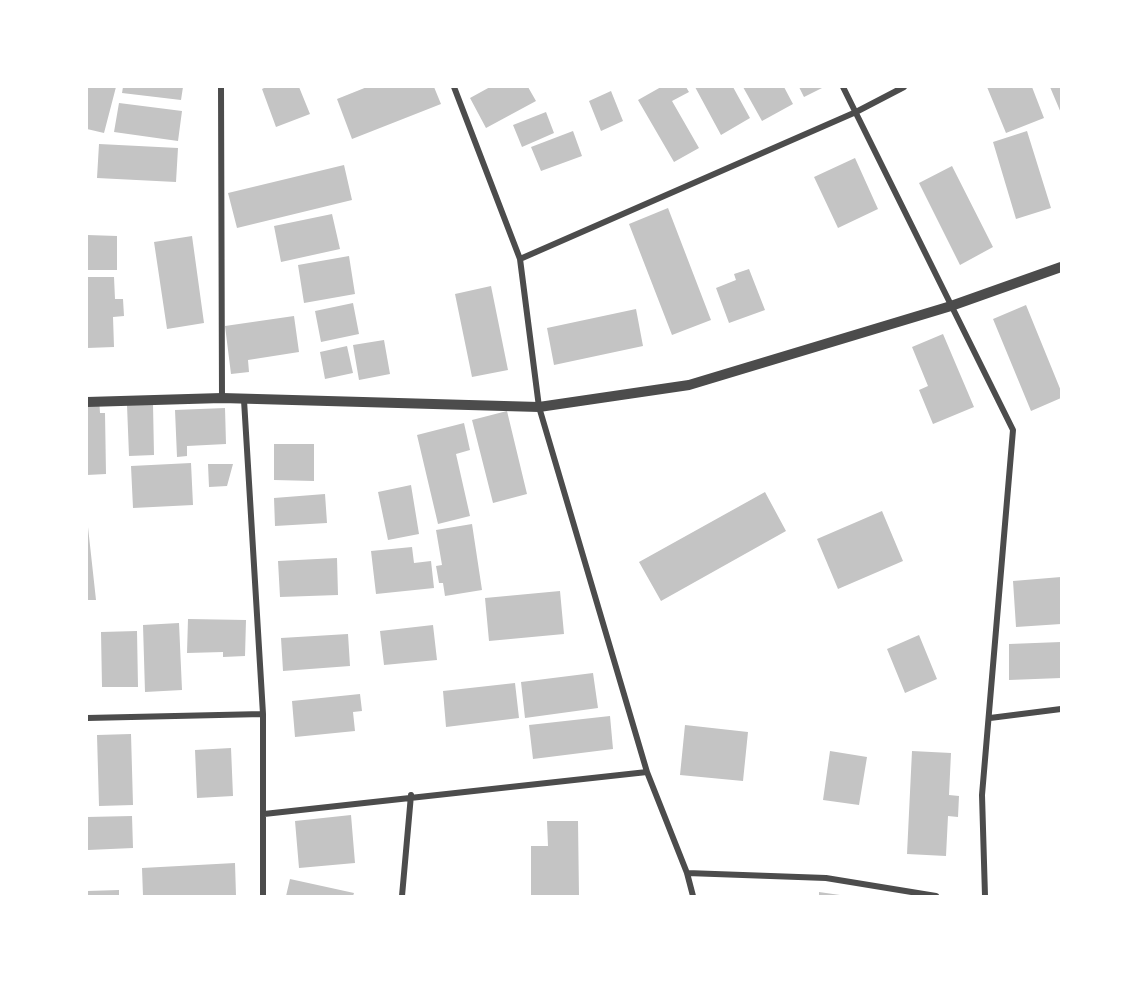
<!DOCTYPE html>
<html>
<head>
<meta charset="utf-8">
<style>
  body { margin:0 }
  #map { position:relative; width:1148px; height:983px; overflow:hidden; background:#fff; font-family:"Exo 2",sans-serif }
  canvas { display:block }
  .frame { position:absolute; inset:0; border:88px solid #fff; pointer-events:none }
</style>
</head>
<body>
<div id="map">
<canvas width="1148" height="983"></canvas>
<div class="frame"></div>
</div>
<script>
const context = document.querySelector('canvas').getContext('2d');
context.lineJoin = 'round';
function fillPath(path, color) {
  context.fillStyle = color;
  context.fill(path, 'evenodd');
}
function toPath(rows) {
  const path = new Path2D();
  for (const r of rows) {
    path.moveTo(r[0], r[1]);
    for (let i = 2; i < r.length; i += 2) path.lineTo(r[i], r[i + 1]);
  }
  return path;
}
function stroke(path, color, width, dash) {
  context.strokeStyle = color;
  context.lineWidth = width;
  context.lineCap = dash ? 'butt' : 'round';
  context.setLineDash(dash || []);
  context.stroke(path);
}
fillPath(toPath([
  [87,87,116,87,104,133,87,129],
  [123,87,183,87,181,100,122,93],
  [266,87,299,87,310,114,276,127,262,89],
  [367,87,434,87,441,104,352,139,337,99],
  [490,87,528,87,536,101,486,128,470,98],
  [661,87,686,87,689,92,672,101,699,148,674,162,638,100],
  [695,87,733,87,750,118,721,135],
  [743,87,784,87,793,104,762,121],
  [799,87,824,87,804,97],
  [987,87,1032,87,1044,118,1006,133],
  [1050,87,1061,87,1061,113],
  [611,91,623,121,601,131,589,101],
  [119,103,182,111,178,141,114,132],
  [546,112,554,133,522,147,513,125],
  [573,131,582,156,541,171,531,147],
  [1027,131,1051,208,1016,219,993,142],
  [99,144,178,148,176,182,97,178],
  [855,158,878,209,838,228,814,177],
  [344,165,352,200,237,228,228,193],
  [952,166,993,247,960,265,919,183],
  [668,208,711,320,672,335,629,224],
  [332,214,340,249,281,262,274,226],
  [87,235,117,236,117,270,87,270],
  [192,236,204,323,167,329,154,242],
  [349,256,355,294,304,303,298,265],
  [749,269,765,310,729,323,716,288,736,280,734,274],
  [87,277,114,277,115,299,123,299,124,316,113,317,114,347,87,348],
  [491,286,508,370,472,377,455,294],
  [353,303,359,334,321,342,315,311],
  [1026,305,1061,391,1061,398,1031,411,993,319],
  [636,309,643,346,554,365,547,328],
  [294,316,299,352,248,360,249,372,231,374,225,326],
  [943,334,974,407,933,424,919,390,928,386,912,347],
  [384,340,390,374,359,380,353,345],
  [347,346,353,373,325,379,320,352],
  [99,397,100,413,105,413,106,474,87,475,87,398],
  [153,404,154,455,129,456,127,405],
  [225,408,226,444,187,446,187,456,177,457,175,410],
  [507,411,527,494,493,503,472,420],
  [464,423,470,450,456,454,470,516,438,524,417,435],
  [274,444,314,444,314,481,274,480],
  [191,463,193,505,133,508,131,466],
  [208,464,233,464,227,486,209,487],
  [411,485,419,534,388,540,378,492],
  [765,492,786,531,661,601,639,562],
  [325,494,327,523,275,526,274,498],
  [882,511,903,561,838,589,817,539],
  [87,518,96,600,87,600],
  [472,524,482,590,445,596,443,583,439,583,436,566,442,565,436,530],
  [412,547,414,563,431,561,434,588,376,594,371,551],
  [337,558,338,595,280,597,278,561],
  [1061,577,1061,624,1016,627,1013,581],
  [560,591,564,634,489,641,485,598],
  [188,619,246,620,245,656,223,657,223,652,187,653],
  [179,623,182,690,145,692,143,625],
  [433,625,437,660,384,665,380,631],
  [137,631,138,687,102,687,101,632],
  [348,634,350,666,283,671,281,638],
  [919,635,937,679,905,693,887,649],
  [1061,642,1061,678,1009,680,1009,644],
  [593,673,598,708,525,718,521,682],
  [515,683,519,718,446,727,443,691],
  [360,694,362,711,353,712,355,731,295,737,292,701],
  [610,716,613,749,533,759,529,725],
  [685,725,748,732,743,781,680,775],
  [131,734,133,805,99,806,97,735],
  [231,748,233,796,197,798,195,750],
  [830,751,867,757,859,805,823,800],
  [912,751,951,753,949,795,959,796,958,817,948,816,946,856,907,854],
  [351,815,355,863,299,868,295,821],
  [132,816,133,848,88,850,87,817],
  [547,821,578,821,579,896,531,896,531,846,548,846],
  [235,863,236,896,143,896,142,868],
  [290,879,354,893,353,896,286,896],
  [119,890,119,896,87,896,87,891],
  [819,892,840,895,840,896,819,896]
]), '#c4c4c4');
stroke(toPath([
  [221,87,222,398],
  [454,87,520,259,539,407,647,772,687,873,693,896],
  [843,87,1013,430,982,795,985,896],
  [520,259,856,112,904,87],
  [244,400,263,714,263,896],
  [87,718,263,714],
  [990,718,1061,709],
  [264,814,647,772],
  [687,873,826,878,936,896],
  [402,896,411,795]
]), '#4c4c4c', 6);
stroke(toPath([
  [87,402,222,398,539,407,689,385,951,306,1061,267]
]), '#4c4c4c', 10);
</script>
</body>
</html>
